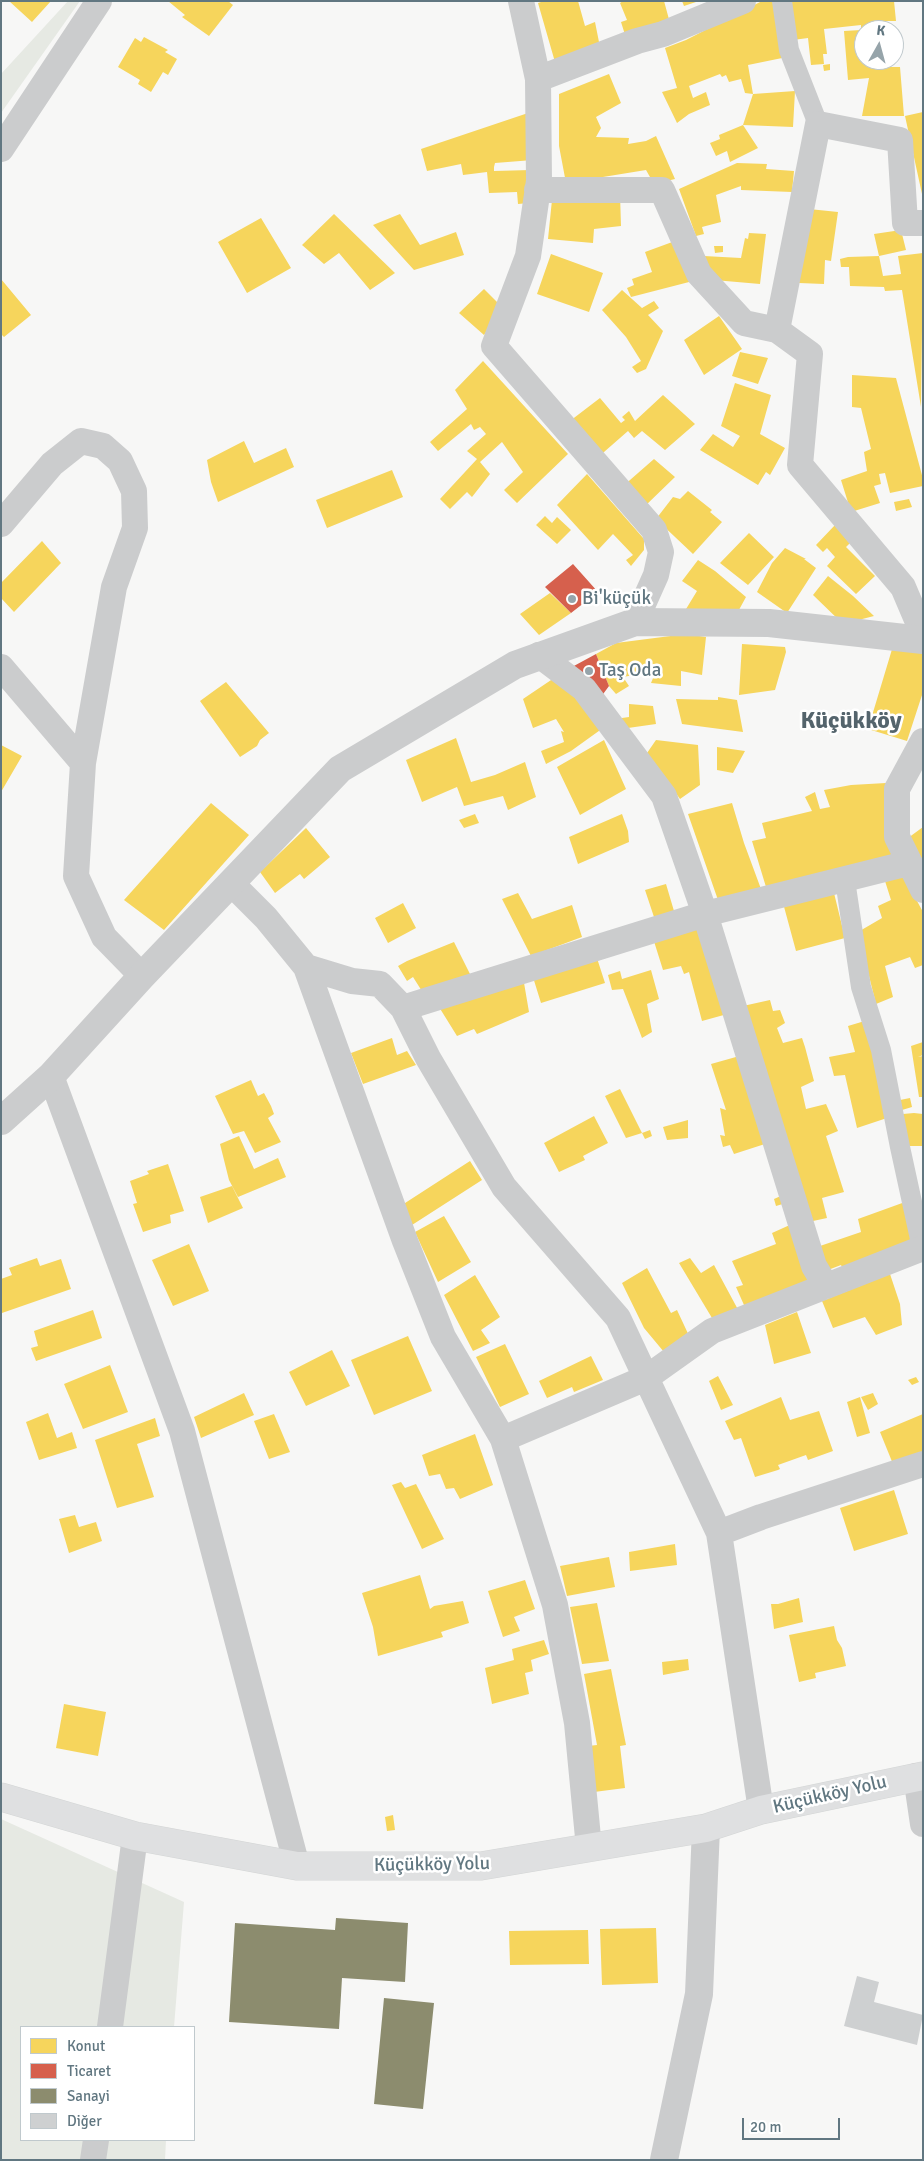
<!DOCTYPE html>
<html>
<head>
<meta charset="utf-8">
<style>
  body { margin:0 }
  #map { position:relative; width:924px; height:2161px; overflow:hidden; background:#f7f7f6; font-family:Signika,sans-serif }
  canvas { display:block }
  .frame { position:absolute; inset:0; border:2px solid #617781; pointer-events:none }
  .legend { position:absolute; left:20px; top:2026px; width:175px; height:115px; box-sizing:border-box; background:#fff; border:1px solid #c0c9cd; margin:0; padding:6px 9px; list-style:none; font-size:15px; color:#617781 }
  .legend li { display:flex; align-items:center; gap:10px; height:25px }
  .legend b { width:25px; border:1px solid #c0c9cd }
  .north { position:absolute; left:854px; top:20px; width:50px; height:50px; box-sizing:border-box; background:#fff; border:1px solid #c0c9cd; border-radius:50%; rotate:7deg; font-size:14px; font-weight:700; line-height:20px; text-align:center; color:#617781 }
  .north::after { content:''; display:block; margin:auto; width:18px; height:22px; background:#96a4aa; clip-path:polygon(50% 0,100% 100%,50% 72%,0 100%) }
  .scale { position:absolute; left:742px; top:2118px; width:98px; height:22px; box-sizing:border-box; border:2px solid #617781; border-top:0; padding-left:6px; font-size:15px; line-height:18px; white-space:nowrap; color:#617781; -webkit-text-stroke:4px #fff; paint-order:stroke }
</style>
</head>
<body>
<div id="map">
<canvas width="924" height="2161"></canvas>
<div class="frame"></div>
<ul class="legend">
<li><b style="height:14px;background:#f6d55c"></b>Konut</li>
<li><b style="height:14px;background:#d6604d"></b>Ticaret</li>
<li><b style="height:14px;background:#8c8c6e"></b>Sanayi</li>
<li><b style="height:14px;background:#ced0d1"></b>Diğer</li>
</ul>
<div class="north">K</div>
<div class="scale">20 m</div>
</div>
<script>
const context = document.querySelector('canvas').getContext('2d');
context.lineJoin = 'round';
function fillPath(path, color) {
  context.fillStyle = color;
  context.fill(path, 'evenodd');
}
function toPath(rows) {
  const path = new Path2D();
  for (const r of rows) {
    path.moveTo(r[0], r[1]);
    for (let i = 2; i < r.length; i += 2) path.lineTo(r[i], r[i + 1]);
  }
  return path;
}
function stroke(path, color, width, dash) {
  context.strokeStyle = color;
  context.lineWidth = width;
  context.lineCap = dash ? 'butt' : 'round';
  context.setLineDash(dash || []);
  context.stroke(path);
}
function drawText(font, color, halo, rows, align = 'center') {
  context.font = font + ' Signika,sans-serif';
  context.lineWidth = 5;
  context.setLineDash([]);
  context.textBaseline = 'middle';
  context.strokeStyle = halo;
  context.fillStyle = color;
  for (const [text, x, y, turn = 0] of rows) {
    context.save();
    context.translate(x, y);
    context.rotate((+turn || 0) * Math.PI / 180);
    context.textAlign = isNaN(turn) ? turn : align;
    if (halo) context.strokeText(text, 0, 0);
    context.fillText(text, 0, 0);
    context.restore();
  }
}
fillPath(toPath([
  [68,1,80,1,1,113,1,74],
  [1,1819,184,1902,174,2027,21,2027,21,2140,166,2140,165,2160,1,2160]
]), '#e6e9e3');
fillPath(toPath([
  [9,1,51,1,32,22],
  [168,1,228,1,233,5,209,36,182,17,185,15],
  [544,1,578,1,585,26,595,22,601,52,557,69,538,3],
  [623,1,664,1,670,23,627,41,621,22,627,20,620,3],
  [682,1,696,1,696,2,684,6],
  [762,1,779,1,787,57,748,65,753,94,745,93,741,79,729,82,726,75,722,77,720,74,689,86,693,98,706,92,710,105,689,114,677,123,662,92,677,88,665,48,686,40],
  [786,1,894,1,896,21,884,21,885,30,864,30,864,60,887,60,888,67,900,67,904,116,862,116,869,78,848,80,844,31,861,30,861,25,824,29,827,54,823,54,824,64,811,65,808,38,793,40],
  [144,37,168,50,165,52,177,59,168,75,163,72,151,92,138,84,140,80,118,67,135,38,141,42],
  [830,64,830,70,824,71,823,65],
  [609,74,621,103,596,117,601,128,596,137,629,138,628,144,646,141,656,136,675,179,654,184,646,170,566,183,559,146,559,94],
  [795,91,793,127,743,125,753,94],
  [537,110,533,160,495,163,494,167,494,171,531,170,529,203,518,204,517,192,489,193,487,172,463,175,461,164,427,171,421,149],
  [923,112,923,194,922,194,905,116],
  [743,125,758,148,730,162,727,151,716,156,710,143,720,139,719,135],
  [737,163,767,164,766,169,794,171,792,192,741,190,741,186,716,195,721,222,702,227,704,234,696,236,679,189],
  [620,194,621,226,594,229,593,243,548,239,552,200],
  [809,209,838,212,831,261,825,260,824,284,799,283],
  [334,214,395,273,370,290,339,253,324,264,302,245],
  [400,214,420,245,456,232,464,255,414,270,373,225],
  [261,218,291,268,247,293,218,242],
  [901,230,906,250,879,256,883,276,901,274,898,256,923,253,921,407,902,290,885,291,884,287,850,286,849,267,841,267,840,259,848,257,879,256,874,234],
  [749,233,766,234,760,284,714,280,704,256,741,258,745,238,748,239],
  [675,241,693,281,631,297,627,288,634,285,632,279,652,272,645,252],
  [714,246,723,246,723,252,715,253],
  [551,254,603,273,589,312,537,294],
  [1,279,31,315,4,337,1,334],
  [484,289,503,308,484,335,459,313],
  [622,290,642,308,654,301,659,308,648,315,663,331,646,369,637,373,632,367,641,361,626,337,602,310],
  [719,316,742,349,704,375,684,340],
  [740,352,768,358,758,384,732,376],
  [483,361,568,454,517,503,504,490,523,472,502,442,480,462,490,474,472,497,467,492,450,509,440,499,477,459,467,451,486,434,480,427,474,430,471,424,438,451,430,442,467,409,455,390],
  [852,375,896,378,923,479,923,486,890,493,885,473,879,474,881,484,874,486,880,503,851,512,841,480,867,471,864,452,871,449,861,408,852,407],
  [735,383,771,395,760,434,785,448,770,475,766,472,758,485,700,450,713,434,733,447,740,436,721,426],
  [663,395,695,424,665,450,642,431,634,438,628,431,596,459,566,424,600,398,621,423,625,420,622,417,629,411,635,421],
  [244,441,254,463,286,448,294,467,218,502,211,482,207,460],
  [654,459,675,477,643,508,622,487],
  [392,470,403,497,327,528,316,500],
  [587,474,644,539,644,550,631,566,626,560,633,555,613,534,598,550,557,505],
  [688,491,712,510,710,512,722,522,693,554,656,519,673,497,680,499],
  [909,499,912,507,896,511,894,502],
  [545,516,552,523,557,517,571,530,557,544,536,525],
  [835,525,851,542,846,547,875,576,856,594,827,566,835,557,827,548,823,552,816,545],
  [749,533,774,557,748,585,720,563],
  [42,541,61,563,14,612,1,598,1,583],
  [785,548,806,559,804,559,816,568,787,613,757,592,772,563],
  [698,560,715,571,746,597,734,619,683,614,697,591,682,581],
  [828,576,853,596,874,616,843,624,813,595],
  [550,593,571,613,539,635,520,614],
  [686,634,706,637,702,675,681,671,681,686,651,683,656,671,623,677,629,686,616,694,609,686,596,654,616,643],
  [742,644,785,647,786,652,775,690,739,695],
  [893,646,923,651,923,692,907,741,868,729],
  [557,676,603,728,571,751,546,764,541,751,564,742,561,731,564,732,556,719,533,728,523,699],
  [226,682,269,733,260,740,257,746,240,757,200,701],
  [718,697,737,700,743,732,682,724,676,699,718,700],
  [629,704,653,706,656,724,628,728,622,726,622,718,629,717],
  [456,738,471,782,495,775,525,762,536,797,508,810,503,796,464,806,457,787,422,802,406,760],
  [604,740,626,789,580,815,557,767],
  [656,740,698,745,700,785,680,799,647,753],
  [1,745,22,756,1,792],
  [717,747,745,751,733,773,717,770],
  [886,783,894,858,766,887,752,841,766,838,762,823,812,811,805,797,815,792,820,809,830,807,824,790,851,785],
  [211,803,249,835,164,930,124,900],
  [732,803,744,843,761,889,718,900,688,814],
  [475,814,479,823,464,828,459,820],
  [622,814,628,831,629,842,578,864,569,837],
  [923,827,923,871,908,838],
  [306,828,330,857,304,879,300,874,275,893,260,872],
  [904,877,923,912,923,965,915,968,910,957,885,966,893,997,876,1004,858,932,882,918,878,906,891,900,885,881],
  [666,884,674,911,654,917,645,890],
  [518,893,532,919,572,905,582,937,531,956,502,899],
  [834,893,845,938,796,951,783,903],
  [403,903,416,928,388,943,375,918],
  [702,922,731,1013,702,1021,689,972,684,974,681,966,663,970,652,935],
  [454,942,471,976,425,996,413,977,407,981,398,966,407,961],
  [595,952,605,983,541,1003,532,974],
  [651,970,659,999,647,1004,652,1032,642,1038,623,989,612,990,608,975,620,971,622,979],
  [523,977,529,1012,477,1034,474,1029,457,1036,439,1007],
  [770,1000,773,1011,780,1010,785,1023,777,1028,783,1043,802,1038,805,1047,814,1081,801,1087,806,1109,826,1104,838,1131,826,1136,844,1192,822,1198,827,1218,813,1221,743,1006],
  [868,1020,890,1117,857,1128,845,1075,834,1076,829,1057,855,1052,848,1026],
  [392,1038,397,1055,407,1051,416,1065,363,1084,351,1053],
  [923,1042,923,1055,918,1057,923,1056,923,1097,919,1097,911,1046],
  [743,1055,768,1143,734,1154,730,1145,723,1147,720,1135,725,1136,720,1108,726,1110,711,1064],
  [251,1080,258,1096,264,1093,271,1106,274,1114,268,1118,281,1142,255,1153,244,1131,233,1134,215,1096],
  [620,1089,642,1133,626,1138,605,1096],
  [910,1098,912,1107,902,1110,900,1100],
  [914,1113,923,1114,923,1146,909,1146,903,1114],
  [594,1116,608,1143,583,1156,585,1160,559,1172,544,1143],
  [688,1120,688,1138,667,1140,663,1127],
  [650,1130,652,1136,645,1139,642,1133],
  [239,1136,254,1169,278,1158,286,1177,238,1197,229,1180,220,1144],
  [470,1161,482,1180,412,1225,402,1205],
  [168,1164,184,1211,170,1215,171,1223,143,1232,133,1204,137,1203,130,1181,149,1174,147,1171],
  [232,1186,243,1208,208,1223,200,1197],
  [783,1195,786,1203,776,1206,774,1199],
  [905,1202,914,1239,845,1273,841,1265,828,1270,820,1246,861,1232,858,1219],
  [444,1216,471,1262,438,1282,415,1232],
  [792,1224,812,1288,748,1314,736,1287,743,1285,732,1261,776,1244,772,1233],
  [189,1244,209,1291,173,1306,152,1260],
  [37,1258,40,1266,61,1259,71,1289,2,1313,1,1279,12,1275,9,1268],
  [690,1258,701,1273,714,1265,742,1317,718,1328,679,1263],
  [647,1268,671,1313,677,1310,691,1340,664,1352,644,1328,622,1283],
  [890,1274,900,1304,902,1325,876,1335,865,1317,833,1328,822,1301],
  [475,1275,500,1317,481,1330,490,1343,473,1351,444,1295],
  [93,1310,102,1338,36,1361,31,1348,38,1346,34,1331],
  [797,1312,811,1353,774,1364,765,1325],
  [408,1336,432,1391,374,1415,351,1360],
  [505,1344,529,1394,500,1407,476,1357],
  [332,1350,350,1386,306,1406,289,1372],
  [591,1356,603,1380,574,1392,572,1387,547,1398,539,1381],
  [110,1365,128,1412,83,1429,64,1384],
  [718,1376,733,1405,721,1410,709,1381],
  [916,1377,919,1382,912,1385,908,1380],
  [244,1393,254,1415,201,1438,194,1417],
  [873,1393,878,1404,868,1410,861,1397],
  [781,1397,790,1420,819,1411,833,1451,808,1460,806,1455,778,1465,780,1469,778,1470,755,1477,741,1438,734,1440,725,1421],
  [860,1397,870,1433,857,1437,847,1402],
  [48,1413,57,1438,72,1432,77,1448,39,1460,26,1422],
  [274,1414,290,1452,269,1459,254,1421],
  [923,1414,923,1452,893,1464,880,1432],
  [155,1418,160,1436,137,1444,154,1497,117,1508,95,1440],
  [475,1434,493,1485,460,1499,454,1488,446,1489,440,1474,429,1476,422,1455],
  [401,1482,405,1488,416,1484,444,1539,422,1549,392,1485],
  [894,1490,908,1534,854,1551,840,1508],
  [75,1515,79,1527,96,1522,102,1541,69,1553,59,1519],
  [675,1544,677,1565,630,1571,629,1552],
  [609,1557,615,1587,567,1596,560,1566],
  [420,1575,430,1609,434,1606,463,1601,469,1623,441,1632,443,1637,378,1656,373,1627,362,1593],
  [525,1580,535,1609,514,1617,520,1631,503,1637,488,1591],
  [799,1598,803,1622,774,1629,771,1604,778,1604],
  [597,1603,609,1661,582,1664,570,1607],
  [834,1626,837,1640,842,1648,846,1666,815,1673,816,1678,799,1682,789,1635],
  [544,1640,549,1654,531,1660,533,1671,525,1673,529,1694,492,1704,485,1668,514,1660,512,1649],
  [688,1659,689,1670,663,1675,662,1662],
  [611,1669,626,1745,620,1746,625,1788,594,1792,588,1746,597,1745,584,1674],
  [64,1704,106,1712,98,1756,56,1748],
  [393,1815,395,1830,387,1831,385,1817],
  [656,1928,658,1983,602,1985,600,1929],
  [588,1930,589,1964,510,1965,509,1931]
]), '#f6d55c');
fillPath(toPath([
  [573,564,598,592,571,613,545,587],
  [596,654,609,686,598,701,572,667]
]), '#d6604d');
fillPath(toPath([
  [336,1918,408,1923,405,1982,342,1978,339,2029,229,2022,235,1923,335,1930],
  [384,1998,434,2003,423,2109,374,2104]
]), '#8c8c6e');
fillPath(toPath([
  [857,1976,879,1982,874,2002,923,2015,917,2045,844,2026]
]), '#ced0d1');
const secondary = toPath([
  [1,1797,135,1836,297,1866,481,1866,706,1828,761,1810,923,1776]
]);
stroke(secondary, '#d3d5d5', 29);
stroke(toPath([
  [782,1,789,50,818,124],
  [845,880,861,987,881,1050,900,1147,922,1248]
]), '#cbcccd', 20);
stroke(toPath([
  [521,1,538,79,539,181,528,256,494,346,654,530,661,552,656,575,635,622],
  [538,79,637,41,663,34,743,1],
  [1,149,99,1],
  [537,190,662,190,699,274,744,323,777,330,810,354,800,465,903,587,923,634],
  [777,330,818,124,900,140,905,223,923,223],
  [1,524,52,464,81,441,103,446,120,461,134,491,135,528,114,587,83,763],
  [539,655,584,689,664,796,705,914,814,1266,826,1286],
  [1,667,83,763,76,876,104,937,142,976],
  [923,741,897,789,897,837,923,890],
  [232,884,266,918,306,967,352,981,380,984,403,1008,428,1058,504,1187,618,1318,719,1533,761,1810],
  [306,967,405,1241,443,1337,503,1439,555,1605,577,1723,589,1848],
  [403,1008,705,914,909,863],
  [51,1076,182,1431,297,1866],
  [503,1439,646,1378,712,1331,923,1248],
  [719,1533,761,1517,923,1464],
  [916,1776,923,1824],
  [110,2027,135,1836],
  [93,2160,96,2140]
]), '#cbcccd', 26);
stroke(toPath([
  [1,1121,51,1076,142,976,340,769,515,665,635,622,769,623,923,640],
  [664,2160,699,1994,706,1828]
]), '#cbcccd', 28);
stroke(secondary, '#dfe0e1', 28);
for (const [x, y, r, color] of [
  [572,599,5,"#96a4aa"],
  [589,671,5,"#96a4aa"]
]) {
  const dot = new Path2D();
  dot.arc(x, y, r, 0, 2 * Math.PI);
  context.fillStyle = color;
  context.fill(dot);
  stroke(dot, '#fff', 2);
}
drawText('19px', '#617781', '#fff', [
  ["Bi'küçük",582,599],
  ["Taş Oda",599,671]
], 'left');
drawText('19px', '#617781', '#fff', [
  ["Küçükköy Yolu",830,1795,-13],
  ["Küçükköy Yolu",432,1865,-1]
]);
drawText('bold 24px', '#54646c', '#fff', [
  ["Küçükköy",851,722]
]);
</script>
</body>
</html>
